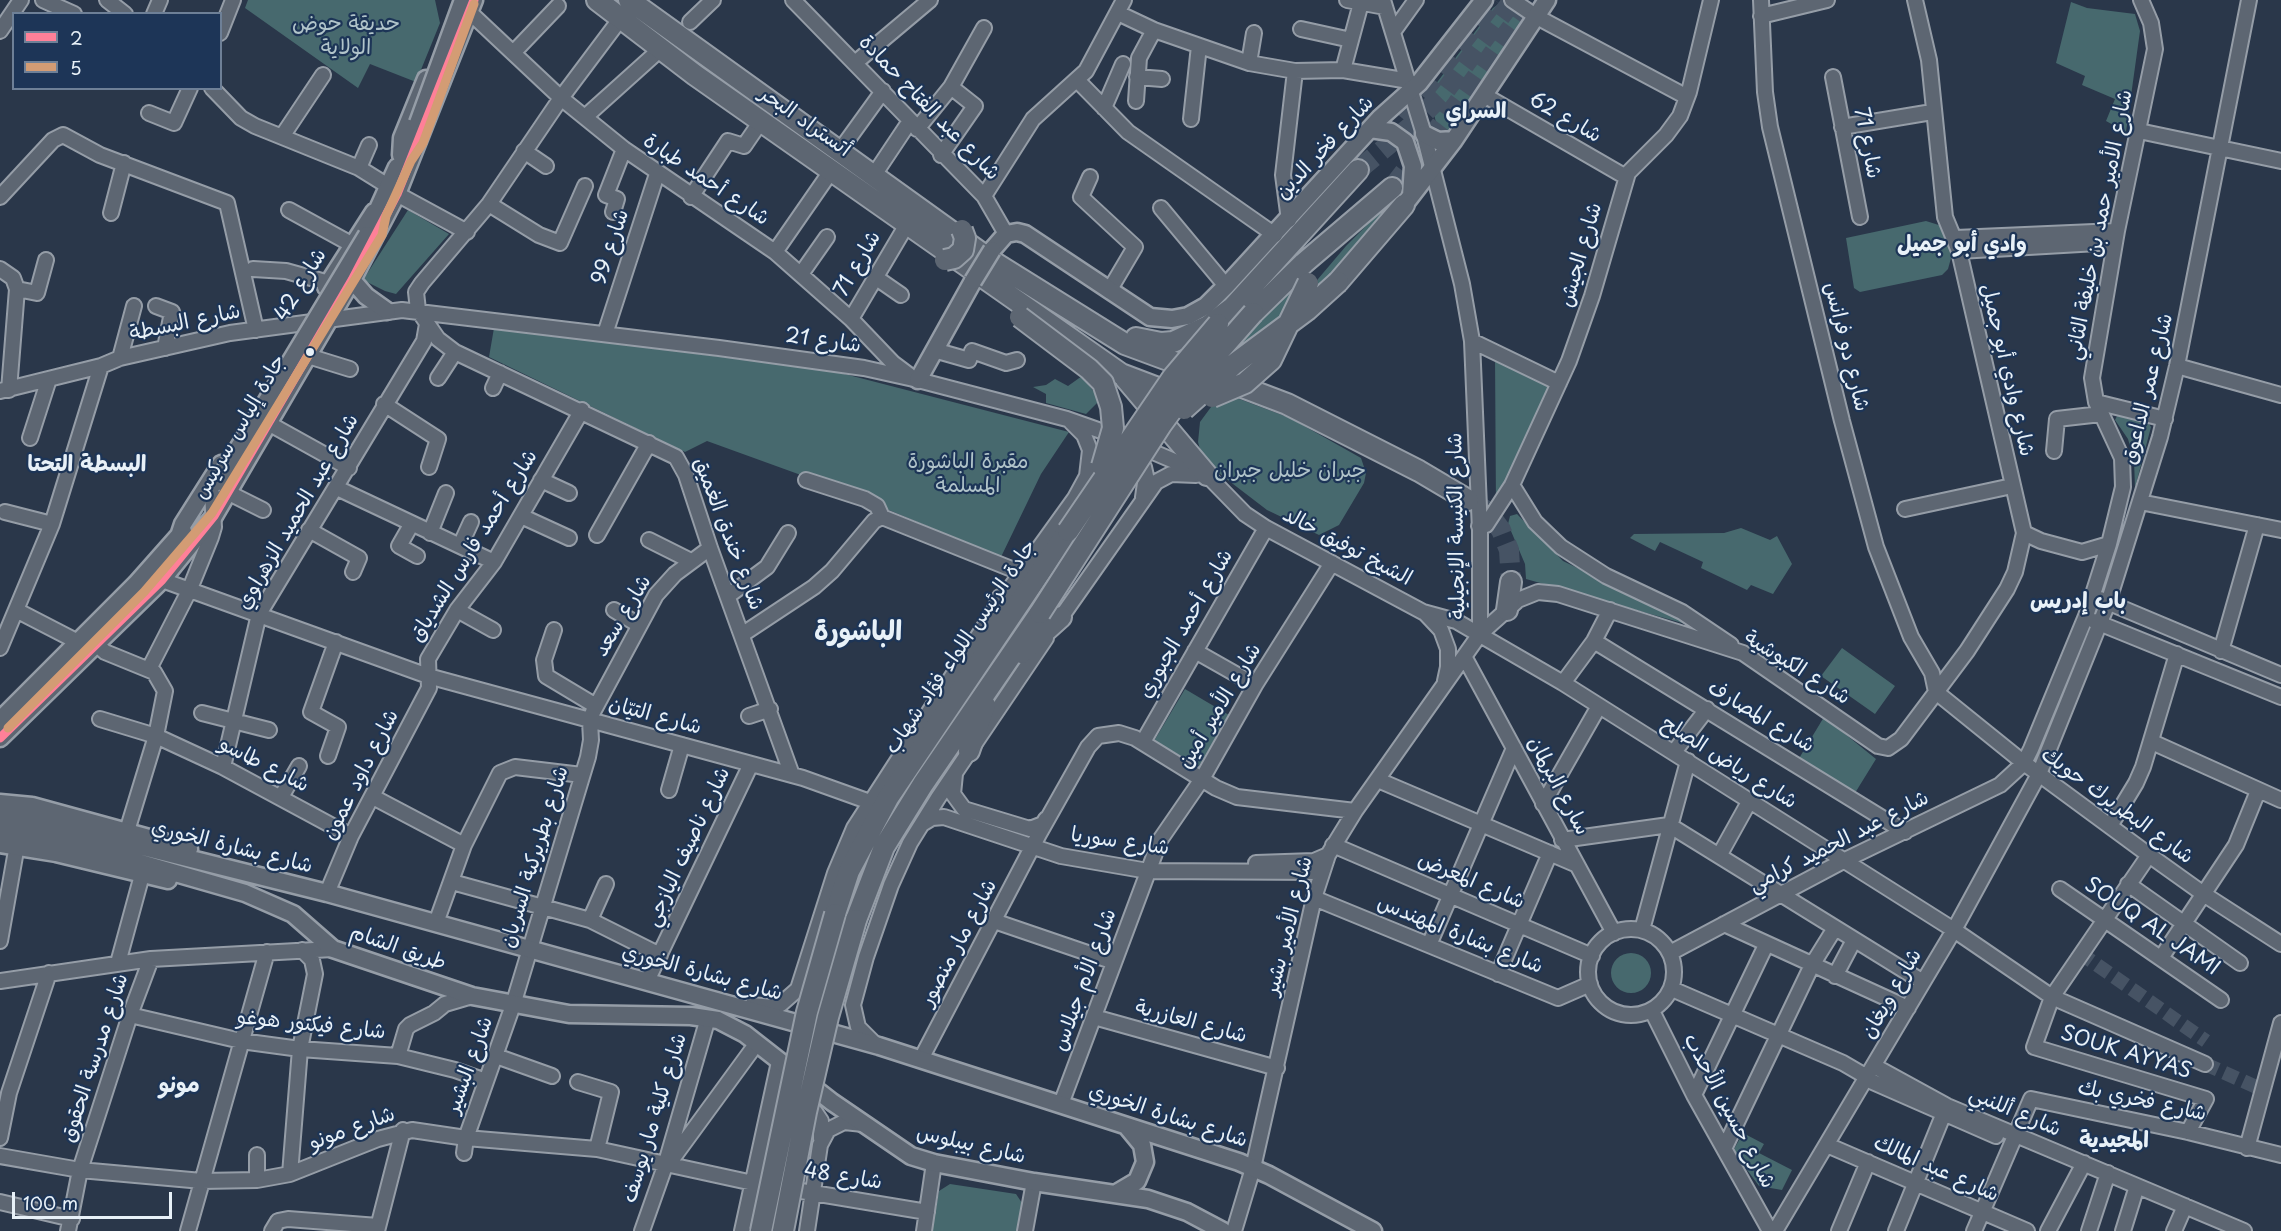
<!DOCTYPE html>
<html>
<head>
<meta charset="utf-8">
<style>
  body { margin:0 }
  #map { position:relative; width:2281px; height:1231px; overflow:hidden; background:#2a374a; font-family:"Playpen Sans",sans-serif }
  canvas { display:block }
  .legend { position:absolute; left:12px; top:12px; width:210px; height:78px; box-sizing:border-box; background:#1d3557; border:2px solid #6e8097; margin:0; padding:8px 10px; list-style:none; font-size:18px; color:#e8f1f8 }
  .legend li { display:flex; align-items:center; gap:12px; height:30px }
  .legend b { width:30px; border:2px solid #6e8097 }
  .scale { position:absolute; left:12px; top:1192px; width:160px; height:27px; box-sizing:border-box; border:3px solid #e8f1f8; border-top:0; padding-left:8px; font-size:18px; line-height:21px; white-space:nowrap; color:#e8f1f8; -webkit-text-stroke:4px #1d3557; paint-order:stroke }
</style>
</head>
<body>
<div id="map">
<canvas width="2281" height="1231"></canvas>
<ul class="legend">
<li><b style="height:8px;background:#ff8098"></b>2</li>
<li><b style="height:8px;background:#d39c74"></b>5</li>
</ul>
<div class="scale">100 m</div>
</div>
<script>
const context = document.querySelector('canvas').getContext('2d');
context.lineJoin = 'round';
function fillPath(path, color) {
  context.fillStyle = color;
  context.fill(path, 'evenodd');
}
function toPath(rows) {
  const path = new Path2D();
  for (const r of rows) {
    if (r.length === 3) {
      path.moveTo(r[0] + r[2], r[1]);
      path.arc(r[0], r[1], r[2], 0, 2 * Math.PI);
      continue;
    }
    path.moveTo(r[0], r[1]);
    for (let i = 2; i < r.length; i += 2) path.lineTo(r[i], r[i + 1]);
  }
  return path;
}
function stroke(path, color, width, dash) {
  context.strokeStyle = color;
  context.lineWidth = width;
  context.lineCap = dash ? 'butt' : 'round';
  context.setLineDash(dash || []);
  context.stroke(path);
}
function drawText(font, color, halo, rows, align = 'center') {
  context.font = font + ' "Playpen Sans","Playpen Sans Arabic",sans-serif';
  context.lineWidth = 4.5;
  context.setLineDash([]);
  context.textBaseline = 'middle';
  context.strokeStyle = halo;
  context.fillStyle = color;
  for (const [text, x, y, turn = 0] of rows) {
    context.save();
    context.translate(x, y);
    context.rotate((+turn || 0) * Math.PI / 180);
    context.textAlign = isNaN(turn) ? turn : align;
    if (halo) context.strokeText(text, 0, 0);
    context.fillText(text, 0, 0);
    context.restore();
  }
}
fillPath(toPath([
  [248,0,435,0,440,23,416,82,370,64,358,88,245,8],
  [2071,2,2087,8,2135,14,2140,31,2126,132,2106,121,2115,99,2082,85,2085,76,2056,63],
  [1500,3,1509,4,1523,14,1526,23,1451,136,1439,135,1429,93,1493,8],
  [1396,196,1355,250,1306,301,1318,279,1346,246],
  [408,210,449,234,396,294,385,291,363,280],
  [1926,221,1942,226,1953,251,1948,269,1942,275,1860,292,1854,288,1846,238],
  [1316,260,1293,296,1284,318,1197,389,1235,342],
  [494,328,833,371,1069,432,1041,474,1001,557,834,487,707,441,685,452,489,357],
  [1495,355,1555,386,1496,510],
  [1082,376,1100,400,1086,414,1046,403,1046,394,1033,387,1046,385,1055,379,1068,386],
  [1234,397,1290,418,1361,458,1366,473,1364,483,1339,525,1319,535,1267,510,1203,461,1198,442,1200,422,1214,403],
  [2117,416,2148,422,2151,427,2135,488,2134,460,2128,439,2115,420],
  [1517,514,1563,561,1700,628,1526,579,1525,564,1508,524,1510,516],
  [1741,528,1770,540,1777,536,1792,564,1773,594,1751,585,1747,590,1701,568,1703,562,1660,542,1655,551,1630,538,1634,534,1724,533],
  [1842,648,1895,686,1875,714,1821,676],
  [1185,689,1229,715,1199,766,1154,741],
  [1824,717,1876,759,1855,793,1798,760],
  [1631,973,20],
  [1743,1133,1764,1144,1759,1153,1792,1170,1782,1190,1759,1186,1733,1151],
  [950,1184,1016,1194,1022,1203,1017,1231,932,1231,939,1191]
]), '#47696e');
stroke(toPath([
  [2080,953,2206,1041],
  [2205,1064,2263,1090]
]), '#465364', 14, [14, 7]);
stroke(toPath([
  [1402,118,1495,0],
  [1358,170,1410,127,1442,95,1513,0],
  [1392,188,1457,104,1531,0],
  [1468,500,1487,511,1501,530,1509,550,1511,582]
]), '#465364', 20, [20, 10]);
const minor = toPath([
  [43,0,74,14],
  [107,0,125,14],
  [793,0,984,196,1006,234],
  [1347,0,1385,7],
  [1383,0,1423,131,1462,284,1472,341,1480,531,1480,634],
  [1512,0,1537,17,1687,97],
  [1761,0,1765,92,1770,127,1842,421,1876,547,1911,637,1932,673,1936,692],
  [463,6,561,98,624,149,775,252,851,319,893,363,909,375],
  [1118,13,1154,30,1249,63,1295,71,1343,70,1409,81],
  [154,14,160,0],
  [1761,16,1827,0],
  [621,18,561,98,489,204,422,283,416,292,418,310,438,339,455,352,676,457,686,475,710,548,792,775],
  [690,22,713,0],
  [1301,29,1351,40],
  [0,31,21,0],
  [1393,32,1416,0],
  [220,33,233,0],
  [514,52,558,6],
  [855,63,930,0],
  [1249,63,1254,33],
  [1343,70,1361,3],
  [1137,77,1162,79],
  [1833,77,1860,217],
  [1078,81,1128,132,1275,235],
  [212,88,241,118,255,126,359,168,388,186],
  [1484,95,1626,177],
  [1136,101,1139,58,1154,30],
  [1104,108,1123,64],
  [149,113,174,123,190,88],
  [585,117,654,55],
  [1191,119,1199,46],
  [1842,127,1932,112],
  [917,129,951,87,984,28],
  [2139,131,2281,161],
  [283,135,323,75],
  [844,145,883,91],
  [524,151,546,166],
  [941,155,975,106,951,87],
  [359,168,369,145],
  [878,169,910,121],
  [1090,177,1081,197,1135,247,1109,291],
  [397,194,467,232],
  [984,196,1033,119,1086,71,1124,0],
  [0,197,53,140,63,135,100,155,227,203,256,330],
  [691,197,728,141,744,146,757,127],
  [489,204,539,235,560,243,585,186],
  [1161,208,1226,286],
  [289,210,351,244],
  [613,212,617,199,606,195,624,149],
  [111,213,124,163],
  [1289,220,1283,175,1295,71],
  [1956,238,2117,231],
  [1959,251,2115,242],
  [775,252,827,177],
  [0,269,13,278,17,289,9,390],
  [253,269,286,271,329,283],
  [801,274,827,237],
  [875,277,901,295],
  [17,289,37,293,46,260],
  [156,306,172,312,165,348],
  [851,319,903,231],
  [605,334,657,174],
  [1472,341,1559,383],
  [934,350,969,360,972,351,1006,363,1017,360],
  [308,356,350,369],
  [120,358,134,306],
  [2177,366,2281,395],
  [438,378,455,352],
  [493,388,500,373],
  [0,391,101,366,120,358,230,333,402,310,719,348,864,368,918,380,1067,419,1118,437],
  [2096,402,2165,419],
  [384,404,438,439,429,467],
  [268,423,349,468],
  [30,438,49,379],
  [1139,446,1207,475,1245,514,1266,528,1423,612,1456,621,1563,683,1954,930,2052,997,2205,1064],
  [2054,451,2057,419,2101,414],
  [1133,455,1144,467,1146,476,1143,497],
  [541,480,569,493],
  [806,480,865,499,877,506,882,517],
  [1512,485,1535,522,1561,547,1606,576,1682,612,1731,645],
  [337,488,494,562],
  [227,492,263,510],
  [2140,502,2281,530],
  [1905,509,2012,486],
  [5,512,52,524],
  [521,516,569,538],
  [882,517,1019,572],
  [411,525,399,546,417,556],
  [1479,526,1486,525,1512,485,1569,361,1592,296,1628,173,1666,135,1680,116,1689,92,1711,0],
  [309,530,359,558,353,572],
  [430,533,446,493],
  [2024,533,2041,541,2082,552,2109,544],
  [597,535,649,443],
  [649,540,691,561],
  [460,546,471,522],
  [162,580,428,676,803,778,870,802],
  [728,596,767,567,788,533],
  [2100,599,2281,675],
  [998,605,1075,498,1087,476,1090,450,1084,435,1071,422],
  [16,610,78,642],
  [457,610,493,630],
  [614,610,639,625],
  [1425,613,1441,630,1448,649,1448,667,1445,681],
  [2094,621,2281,697],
  [1057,623,1156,482,1171,474,1196,475],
  [554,630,544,660,546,676,596,706],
  [743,634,814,587,832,571,874,521,882,517],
  [1594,641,1905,832],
  [96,644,105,652,154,672,165,691,156,736,127,831],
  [0,648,52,524,101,366],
  [1195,651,1255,685],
  [2221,651,2257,525],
  [1465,658,1614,933],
  [149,669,189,591,211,537,214,527,212,493],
  [1563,683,1594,641,1610,610],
  [1936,692,2024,763,2149,855,2205,895,2281,944],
  [202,713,269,730],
  [749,716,770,709],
  [100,719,156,736,223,767,351,836],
  [1143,742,1266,528],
  [2152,742,2281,800],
  [1674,752,1707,709],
  [328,756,338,727,311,712,336,642],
  [223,767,259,614,424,341,427,324],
  [955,774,953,794,964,809,1030,829,1043,824,1046,819],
  [1378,780,1575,864],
  [669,790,682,745],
  [281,797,299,766],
  [373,797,464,845],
  [1543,804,1599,706],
  [922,824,932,818,944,817,1061,856,1148,871,1322,872],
  [2110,826,2136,783,2143,767,2177,654],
  [1562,840,1669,825,1923,982],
  [1333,845,1592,956],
  [2149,855,2052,997,2034,1047,2206,1099,2188,1132],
  [1719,856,1749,802],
  [1256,863,1314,861,1328,855],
  [452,882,590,920,660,955],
  [2128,884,2240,963],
  [2060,889,2221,1000],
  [327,893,351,836,429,688,428,659,457,610,494,562,582,410],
  [1314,898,1558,998,1590,984],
  [590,920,606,884],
  [994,921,1114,962],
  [436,923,464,845,500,773,515,767,582,775],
  [1724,924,1908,1008],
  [1631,972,43],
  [1642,930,1688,761],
  [0,941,17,845],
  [1429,945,1514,748],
  [1670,953,1845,860,2000,785,2024,763,2031,749,2086,616,2109,544,2123,487,2122,458,2096,402,2092,378,2117,231,2155,49,2151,23,2141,0],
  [2161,958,2236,845,2258,791],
  [118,963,142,875],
  [1498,974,1550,853],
  [1835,976,1854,940],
  [0,981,151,959,333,949],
  [647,981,751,764],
  [1672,989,1843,1063,1867,1077],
  [752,1005,772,1007,781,1004,798,989,835,873,854,828,986,624],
  [1652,1011,1694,1095,1770,1231],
  [130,1015,241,1041,300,1049,398,1056,455,1070,486,1081],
  [1094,1017,1277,1068],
  [874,1043,858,1027,853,1005,866,957,891,885,910,843,938,798,1046,638],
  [398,1056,406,1029,410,1025,434,1013,445,1004,472,996],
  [496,1056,552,1076],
  [921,1059,1039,834,1088,747,1098,736,1119,733,1135,738,1216,788,1237,797,1355,811],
  [1874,1066,1947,1106,2244,1231],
  [1866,1079,1996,1136],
  [578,1082,611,1092,597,1149],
  [1694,1095,1766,945],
  [800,1104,815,1112,821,1121,821,1139],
  [1061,1104,1160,840,1202,779,1255,685,1332,563],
  [0,1138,9,1093,49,973],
  [1827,1145,2027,1231],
  [2247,1148,2281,1023],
  [1724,1149,1812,965,1835,928],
  [464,1153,466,1138,513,1005,588,757,591,740,590,721,593,712,656,595,675,574,710,548],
  [0,1156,80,1170,202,1181,257,1180,290,1174,378,1139,412,1130,466,1138,597,1149,753,1183,927,1212],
  [670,1162,757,1043],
  [290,1174,300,1049,315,974,312,960,302,950],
  [257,1180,257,1155],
  [0,1202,72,1219],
  [68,1231,80,1170,130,1015,151,959],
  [188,1231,267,952],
  [272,1231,278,1221,288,1219,378,1226],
  [377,1231,403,1130],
  [642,1231,665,1166,708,1018],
  [742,1231,779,1062],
  [807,1231,820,1145,828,1130,844,1122,863,1124],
  [924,1231,934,1163],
  [1025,1231,1034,1182],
  [1234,1231,1253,1168,1314,898,1328,855,1355,811,1480,634,1518,600,1538,592,1558,594,1743,653,1878,746,1888,748,1901,739,1967,651,2007,589,2015,572,2024,533,1959,251,1945,217,1929,60,1915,0],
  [1775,1231,1954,930,2039,774,2108,603,2160,437,2177,366,2249,0],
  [1839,1231,1868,1162],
  [1896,1231,1946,1108],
  [1974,1231,2031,1099,2188,1132,2281,1155],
  [2048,1231,2084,1163],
  [2089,1231,2108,1173],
  [2123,1231,2137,1186],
  [2174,1231,2185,1206]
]);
const major = toPath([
  [1370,129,1391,132,1405,142,1413,166,1411,196],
  [1424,134,1438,141,1454,140],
  [401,155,402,138,426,79],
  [1404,205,1454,140,1547,0],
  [373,220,397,167],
  [992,250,1006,234,1017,232,1025,234,1150,317,1172,319,1188,316,1206,306,1226,286,1380,118,1419,83,1484,0],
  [352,280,366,296,387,311],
  [326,287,374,212],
  [918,380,973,281],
  [178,539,183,524,221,464],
  [0,720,136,584,183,531],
  [0,738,162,580,214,516,352,280,397,194,474,0],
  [0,803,32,806,189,849],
  [0,817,67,828,327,893,879,1046,1239,1162,1269,1175,1373,1231],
  [0,831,64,841,245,893,293,914,333,949,472,996,569,1014,691,1016,718,1020,745,1034,832,1102,911,1156,934,1163,1034,1182,1148,1199,1187,1212,1223,1231],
  [0,844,56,853,168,880],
  [1115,1194,1137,1181,1145,1162,1142,1145,1128,1128]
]);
const highway = toPath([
  [597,0,695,75,1121,374,1179,396],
  [629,0,995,263,1125,344,1198,371],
  [1338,282,1404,205],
  [1253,313,1304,263,1392,188],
  [1224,317,1358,170],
  [1136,338,1161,343,1173,342,1208,326,1232,308],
  [1125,378,1207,475],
  [1229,382,1287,404,1419,471,1468,500],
  [1507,610,1511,582],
  [986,638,1002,599],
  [1021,653,1061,617],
  [969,751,985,705],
  [835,914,849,871,888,798,1068,531],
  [856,920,884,847,923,784,1040,613]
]);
stroke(minor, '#959da7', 18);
stroke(major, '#959da7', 21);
stroke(highway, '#959da7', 24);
stroke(minor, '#5d6672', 14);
stroke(major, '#5d6672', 16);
stroke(highway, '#5d6672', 20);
const majorBridge = toPath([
  [418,123,463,0],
  [973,281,992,250],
  [218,482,367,235]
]);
const highwayBridge = toPath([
  [945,260,954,258,963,250,965,238,962,230],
  [1020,317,1089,369,1103,383,1111,407,1113,428,1102,466],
  [1212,397,1245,383,1271,360,1308,283],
  [1184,409,1233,365,1307,310,1338,282],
  [1068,531,1173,377,1218,324],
  [1040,613,1161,425,1193,381,1253,313],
  [761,1231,807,1012,835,914],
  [783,1231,806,1112,828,1017,856,920]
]);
stroke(majorBridge, '#959da7', 21, []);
stroke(highwayBridge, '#959da7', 24, []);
stroke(majorBridge, '#5d6672', 16);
stroke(highwayBridge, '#5d6672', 20);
stroke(toPath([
  [0,738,162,580,214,516,352,280,397,194,474,0]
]), '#ff8098', 9);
stroke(toPath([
  [8,728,144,592,212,513,382,235,386,216,411,161,423,143,474,4]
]), '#d39c74', 9);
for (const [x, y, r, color] of [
  [310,352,5,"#e8f1f8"]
]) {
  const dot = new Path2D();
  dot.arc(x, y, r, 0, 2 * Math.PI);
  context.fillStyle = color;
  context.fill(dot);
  stroke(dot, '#1d3557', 2);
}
drawText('21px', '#b1c4ca', '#1d3557', [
  ["حديقة حوض",346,24],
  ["الولاية",346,48],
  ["مقبرة الباشورة",968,462],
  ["المسلمة",968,486],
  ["جبران خليل جبران",1290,471]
]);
drawText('21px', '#e8f1f8', '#1d3557', [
  ["شارع عبد الفتاح حمادة",929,108,46],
  ["شارع 62",1565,118,30],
  ["أتستراد البحر",805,122,35],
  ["شارع 71",1867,143,79],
  ["شارع فخر الدين",1325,148,-47],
  ["شارع أحمد طبارة",706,180,34],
  ["شارع الأمير حمد بن خليفة الثاني",2100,225,-79],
  ["شارع 99",611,247,-72],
  ["شارع الجيش",1581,255,-74],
  ["شارع 71",858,264,-60],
  ["شارع 42",301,285,-59],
  ["شارع البسطة",185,323,-12],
  ["شارع 21",823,341,8],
  ["شارع دو فرانس",1846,347,76],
  ["شارع وادي أبو جميل",2007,370,77],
  ["شارع عمر الداعوق",2148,389,-76],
  ["جادة إلياس سركيس",240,427,-60],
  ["شارع عبد الحميد الزهراوي",298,512,-60],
  ["شارع الكنيسة الإنجيلية",1457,526,-91],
  ["شارع خندق الغميق",728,534,69],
  ["شارع أحمد فارس الشدياق",474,546,-58],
  ["الشيخ توفيق خالد",1347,547,28],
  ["شارع سعد",623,616,-59],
  ["شارع أحمد الجبوري",1186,624,-60],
  ["جادة الرئيس اللواء فؤاد شهاب",961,647,-56],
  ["شارع الكبوشية",1797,668,32],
  ["شارع الأمير أمين",1220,706,-59],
  ["شارع التيّان",655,716,15],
  ["شارع المصارف",1761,717,31],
  ["شارع رياض الصلح",1729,763,32],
  ["شارع طاسو",264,765,27],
  ["شارع داود عمون",361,775,-63],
  ["سارع البرلمان",1558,786,62],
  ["شارع البطريرك حويك",2117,806,36],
  ["شارع سوريا",1120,842,8],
  ["شارع عبد الحميد كرامي",1839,842,-27],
  ["شارع بشارة الخوري",232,847,14],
  ["شارع ناصيف اليازجي",688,847,-65],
  ["شارع بطريركية السريان",535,857,-73],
  ["شارع المعرض",1471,881,23],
  ["شارع الأمير بشير",1289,926,-76],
  ["SOUQ AL JAMI",2152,927,34],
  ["شارع بشارة المهندس",1460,935,22],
  ["شارع مار منصور",959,943,-62],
  ["طريق الشام",398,948,19],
  ["شارع بشارة الخوري",702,973,15],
  ["شارع الأم جيلاس",1085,980,-70],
  ["شارع ويغان",1892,994,-60],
  ["شارع العازرية",1191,1022,15],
  ["شارع فيكتور هوغو",311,1025,6],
  ["SOUK AYYAS",2126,1053,17],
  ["شارع مدرسة الحقوق",95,1058,-72],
  ["شارع البشير",470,1065,-70],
  ["شارع فخري بك",2142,1101,12],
  ["شارع حسين الأحدب",1729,1111,62],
  ["شارع أللنبي",2015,1112,23],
  ["شارع بشارة الخوري",1168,1116,18],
  ["شارع كلية مار يوسف",655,1118,-73],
  ["شارع مونو",352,1129,-20],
  ["شارع بيبلوس",971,1145,13],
  ["شارع عبد المالك",1936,1169,24],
  ["شارع 48",843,1177,9]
]);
drawText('bold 22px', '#e8f1f8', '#1d3557', [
  ["السراي",1476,112],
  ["وادي أبو جميل",1962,245],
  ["البسطة التحتا",87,465],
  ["باب إدريس",2078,602],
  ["مونو",179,1086],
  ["المجيدية",2114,1141]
]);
drawText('bold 27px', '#e8f1f8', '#1d3557', [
  ["الباشورة",858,633]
]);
</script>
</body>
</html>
